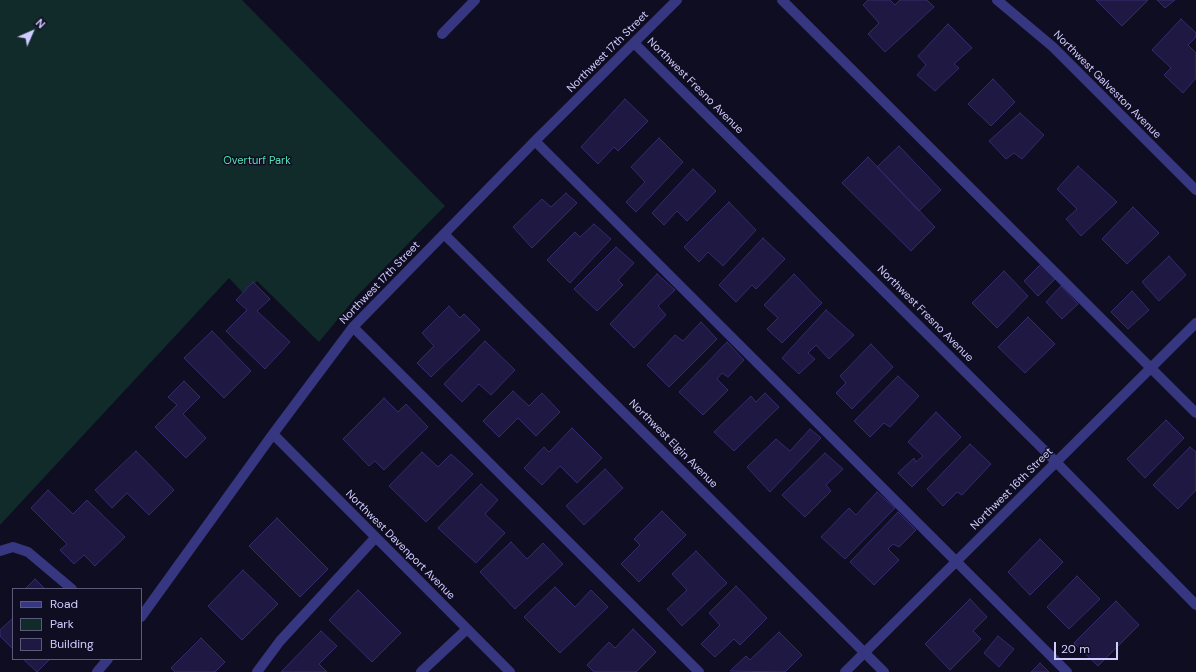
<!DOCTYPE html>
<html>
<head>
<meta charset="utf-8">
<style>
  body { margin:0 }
  #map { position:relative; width:1196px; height:672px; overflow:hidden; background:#0f0d21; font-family:"DM Sans",sans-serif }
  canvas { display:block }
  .legend { position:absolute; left:12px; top:588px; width:130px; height:72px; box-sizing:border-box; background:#0f0d21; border:1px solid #5c597a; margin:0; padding:5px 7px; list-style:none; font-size:12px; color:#d0ccff }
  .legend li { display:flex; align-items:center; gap:8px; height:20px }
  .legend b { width:20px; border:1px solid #5c597a }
  .north { position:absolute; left:12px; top:12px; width:40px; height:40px; -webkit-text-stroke:3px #0f0d21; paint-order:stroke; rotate:45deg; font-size:11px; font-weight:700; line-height:16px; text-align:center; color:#d0ccff }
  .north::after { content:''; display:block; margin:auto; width:14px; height:18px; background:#d0ccff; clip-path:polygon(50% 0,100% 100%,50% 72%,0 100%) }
  .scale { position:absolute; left:1054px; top:642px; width:64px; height:18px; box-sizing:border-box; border:2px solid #d0ccff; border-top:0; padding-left:5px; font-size:12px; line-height:14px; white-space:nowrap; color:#d0ccff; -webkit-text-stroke:3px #0f0d21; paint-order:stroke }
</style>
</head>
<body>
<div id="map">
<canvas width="1196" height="672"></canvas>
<ul class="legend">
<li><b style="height:5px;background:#373781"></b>Road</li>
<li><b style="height:11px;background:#102b29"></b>Park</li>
<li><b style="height:11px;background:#1f1842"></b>Building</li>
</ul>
<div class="north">N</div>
<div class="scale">20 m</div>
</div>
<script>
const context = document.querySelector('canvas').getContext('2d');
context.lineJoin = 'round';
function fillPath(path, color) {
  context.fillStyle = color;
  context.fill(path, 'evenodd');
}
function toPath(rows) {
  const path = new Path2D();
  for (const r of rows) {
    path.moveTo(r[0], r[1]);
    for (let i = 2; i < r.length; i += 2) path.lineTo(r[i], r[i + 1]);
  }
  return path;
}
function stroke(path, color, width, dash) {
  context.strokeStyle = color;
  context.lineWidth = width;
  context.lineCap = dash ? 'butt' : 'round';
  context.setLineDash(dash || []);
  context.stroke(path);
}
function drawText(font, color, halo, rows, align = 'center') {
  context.font = font + ' "DM Sans",sans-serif';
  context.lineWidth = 3;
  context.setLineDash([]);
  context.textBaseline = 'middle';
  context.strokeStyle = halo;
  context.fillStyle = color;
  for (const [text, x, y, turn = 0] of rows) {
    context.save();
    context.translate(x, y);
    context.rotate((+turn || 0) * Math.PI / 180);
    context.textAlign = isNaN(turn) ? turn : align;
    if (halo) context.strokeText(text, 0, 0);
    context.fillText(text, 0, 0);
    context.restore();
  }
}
fillPath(toPath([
  [0,0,242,0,445,206,356,297,319,342,257,281,244,294,229,278,0,525]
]), '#102b29');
const building = toPath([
  [868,0,890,0,895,5,900,0,927,0,934,7,885,52,868,34,879,23,863,5,868,0],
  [1096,0,1148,0,1122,26,1096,0],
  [1157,0,1175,0,1165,8,1157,0],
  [1181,19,1196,33,1196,37,1188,45,1196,53,1196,78,1183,93,1164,75,1171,68,1152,50,1181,19],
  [948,24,972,48,954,64,959,68,935,91,917,75,926,65,918,56,948,24],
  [993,79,1015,102,991,126,968,104,993,79],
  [625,99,648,121,618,151,614,147,598,164,581,147,625,99],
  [1020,113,1044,135,1022,159,1014,153,1006,159,989,141,1020,113],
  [659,138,683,162,636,212,626,202,645,182,631,167,659,138],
  [899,146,941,190,919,211,877,167,899,146],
  [868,157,935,227,911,251,842,183,868,157],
  [1078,166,1117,202,1081,236,1066,219,1077,209,1057,189,1078,166],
  [693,169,716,191,687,221,677,211,664,225,652,213,693,169],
  [566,193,577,203,532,248,513,227,542,199,551,207,566,193],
  [729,202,756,230,723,266,708,252,699,262,684,247,729,202],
  [1133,207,1159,233,1127,264,1102,239,1133,207],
  [594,224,611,239,570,283,547,260,575,232,580,237,594,224],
  [763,238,785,259,756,289,752,285,736,302,719,285,763,238],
  [616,247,634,263,618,280,623,285,597,311,574,289,616,247],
  [1169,256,1186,275,1159,301,1142,282,1169,256],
  [1041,264,1055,279,1038,296,1024,281,1041,264],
  [1004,271,1028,296,997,328,972,303,1004,271],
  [657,274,675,290,658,306,666,315,634,348,610,324,657,274],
  [794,274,822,303,782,343,767,329,778,318,764,305,794,274],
  [253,282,270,299,257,311,290,342,265,369,226,331,247,310,236,300,253,282],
  [1061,286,1078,304,1062,319,1046,302,1061,286],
  [1132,291,1149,310,1128,329,1111,312,1132,291],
  [449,306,460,318,464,314,480,330,431,377,417,363,434,346,422,333,449,306],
  [826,310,854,335,829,359,816,345,808,353,815,359,799,374,782,358,826,310],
  [1028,317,1055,344,1025,373,998,347,1028,317],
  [701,322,717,339,669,387,647,365,675,335,683,341,701,322],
  [212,331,251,371,224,398,184,358,212,331],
  [485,341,515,370,491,395,479,384,462,402,444,384,485,341],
  [727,342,744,360,728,377,722,373,717,379,728,390,703,415,679,392,727,342],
  [871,344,893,367,852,409,836,393,846,383,840,376,871,344],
  [898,376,919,396,890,427,884,423,870,437,854,421,898,376],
  [184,381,200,397,183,414,206,438,186,458,155,427,177,405,168,397,184,381],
  [513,391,529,406,542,393,560,412,536,436,518,418,499,437,483,421,513,391],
  [765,393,779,407,734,451,714,432,751,396,756,402,765,393],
  [384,398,398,412,406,404,428,427,384,470,375,461,369,466,343,439,384,398],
  [936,412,961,437,912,487,898,473,914,458,916,462,923,456,908,442,936,412],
  [1166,420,1184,438,1145,478,1127,459,1166,420],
  [572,428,602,458,577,483,560,466,542,485,524,468,544,447,549,452,572,428],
  [810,429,821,438,770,492,747,467,776,439,790,451,810,429],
  [970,444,991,464,962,495,957,492,943,506,927,489,970,444],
  [1190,447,1196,452,1196,490,1178,509,1153,485,1190,447],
  [136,451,174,490,149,515,127,493,112,508,95,490,136,451],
  [422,452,438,467,451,454,473,474,426,522,389,486,422,452],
  [825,453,843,469,826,485,831,491,805,517,782,495,825,453],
  [605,469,623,488,584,525,566,506,605,469],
  [481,484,498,500,485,514,505,533,476,563,438,528,481,484],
  [48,490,73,514,87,500,125,537,95,566,84,555,74,564,60,550,67,544,31,508,48,490],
  [877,492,895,508,845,559,821,537,849,508,856,515,877,492],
  [662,511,686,535,639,582,621,564,640,545,634,539,662,511],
  [898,512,916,530,899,547,893,544,888,549,899,560,874,585,850,562,898,512],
  [277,518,328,569,300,597,249,546,277,518],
  [1040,539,1063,562,1030,595,1008,572,1040,539],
  [511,542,527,559,543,543,563,564,515,609,480,572,511,542],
  [696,551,727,583,682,626,667,609,687,590,672,574,696,551],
  [243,570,278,604,242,640,208,606,243,570],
  [1077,576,1100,599,1069,629,1047,607,1077,576],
  [35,579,45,589,25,589,35,579],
  [736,586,767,618,740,645,734,639,715,657,701,644,720,625,709,613,736,586],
  [555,587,575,607,591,590,608,607,560,653,524,617,555,587],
  [358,590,401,633,372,662,329,620,358,590],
  [970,599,987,617,973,631,981,639,950,670,925,644,970,599],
  [1116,601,1139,625,1098,666,1074,643,1116,601],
  [13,618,13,649,0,636,0,630,13,618],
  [633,629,656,652,636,672,594,672,587,665,609,642,615,648,633,629],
  [321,631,337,646,319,664,327,672,281,672,321,631],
  [779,632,802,655,785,672,730,671,746,656,750,660,779,632],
  [998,636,1014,649,999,667,984,653,998,636],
  [201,638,225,662,215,672,175,672,171,668,201,638],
  [23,659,50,659,37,672,23,659],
  [1040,663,1049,672,1031,672,1040,663]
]);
fillPath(building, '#1f1842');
stroke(building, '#352a6e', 1);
stroke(toPath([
  [782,0,1196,413],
  [997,0,1053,47,1196,190],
  [442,34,475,0],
  [634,43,1056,462,1196,605],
  [535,141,1067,672],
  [444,234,884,672],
  [353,327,699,672],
  [273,434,510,672],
  [0,551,13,547,28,552,72,589],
  [141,617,273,434,353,327,535,141,677,0],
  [97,672,108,659],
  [257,672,280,641,375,538],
  [421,672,467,629],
  [845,672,1196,323]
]), '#373781', 10);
drawText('11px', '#d0ccff', '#0f0d21', [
  ["Northwest 17th Street",608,52,-45],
  ["Northwest Galveston Avenue",1107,85,45],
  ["Northwest Fresno Avenue",695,86,45],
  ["Northwest 17th Street",380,283,-46],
  ["Northwest Fresno Avenue",925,314,45],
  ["Northwest Elgin Avenue",673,444,45],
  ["Northwest 16th Street",1012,489,-45],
  ["Northwest Davenport Avenue",400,545,45]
]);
drawText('11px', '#57e1b8', '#0f0d21', [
  ["Overturf Park",257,161]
]);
</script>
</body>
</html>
